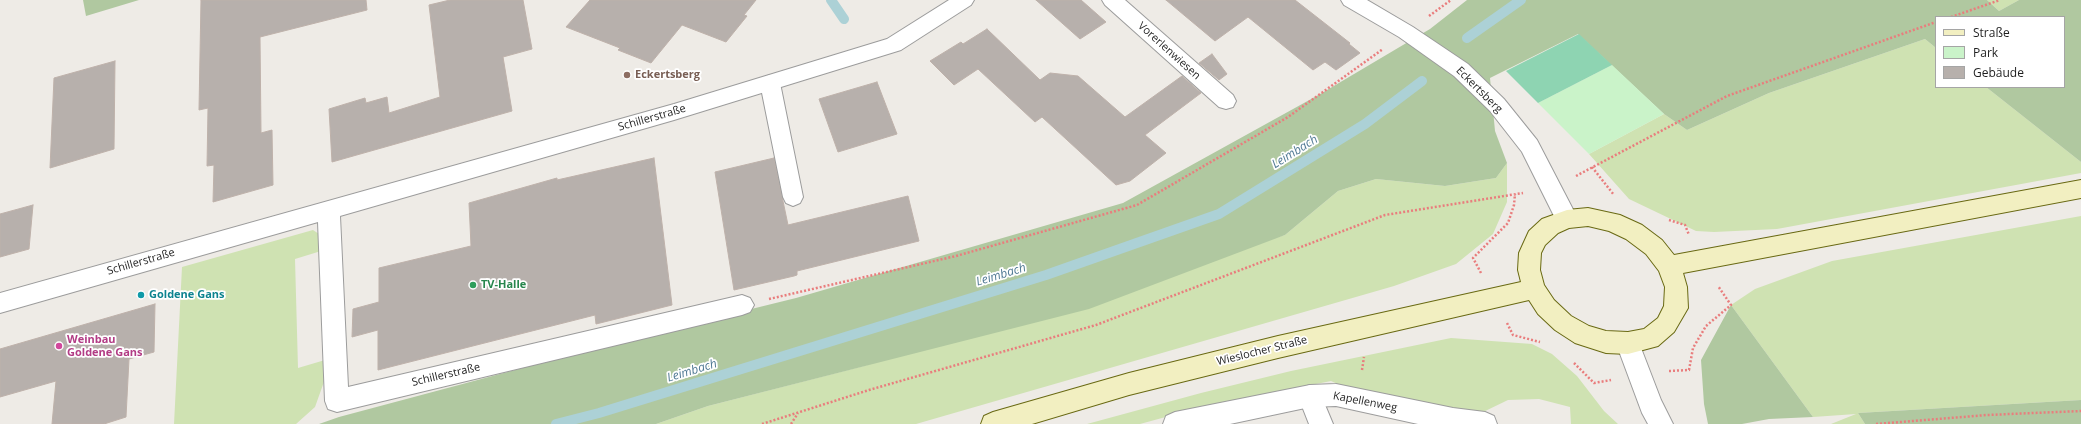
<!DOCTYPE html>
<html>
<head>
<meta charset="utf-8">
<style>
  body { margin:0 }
  #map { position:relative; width:2081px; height:424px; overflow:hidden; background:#eeebe6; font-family:"Open Sans",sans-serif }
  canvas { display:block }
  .legend { position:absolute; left:1935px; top:16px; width:130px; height:72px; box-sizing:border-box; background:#fff; border:1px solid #a5a5a5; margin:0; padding:5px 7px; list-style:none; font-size:12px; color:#1f1f1f }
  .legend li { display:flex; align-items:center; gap:8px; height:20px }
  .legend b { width:20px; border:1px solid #a5a5a5 }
</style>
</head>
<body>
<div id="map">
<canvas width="2081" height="424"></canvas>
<ul class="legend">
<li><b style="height:5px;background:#f2efc1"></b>Straße</li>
<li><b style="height:11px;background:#caf3c9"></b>Park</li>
<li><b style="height:11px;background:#b7b0ac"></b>Gebäude</li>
</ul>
</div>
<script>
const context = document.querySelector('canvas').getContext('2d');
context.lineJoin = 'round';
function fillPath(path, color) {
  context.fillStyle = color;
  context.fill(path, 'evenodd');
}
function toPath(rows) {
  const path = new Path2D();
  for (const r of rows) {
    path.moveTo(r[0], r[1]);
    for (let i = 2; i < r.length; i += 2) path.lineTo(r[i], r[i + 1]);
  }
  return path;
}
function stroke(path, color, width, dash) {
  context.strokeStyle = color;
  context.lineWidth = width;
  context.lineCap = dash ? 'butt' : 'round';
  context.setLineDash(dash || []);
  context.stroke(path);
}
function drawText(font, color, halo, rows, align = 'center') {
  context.font = font + ' "Open Sans",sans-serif';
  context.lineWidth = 3.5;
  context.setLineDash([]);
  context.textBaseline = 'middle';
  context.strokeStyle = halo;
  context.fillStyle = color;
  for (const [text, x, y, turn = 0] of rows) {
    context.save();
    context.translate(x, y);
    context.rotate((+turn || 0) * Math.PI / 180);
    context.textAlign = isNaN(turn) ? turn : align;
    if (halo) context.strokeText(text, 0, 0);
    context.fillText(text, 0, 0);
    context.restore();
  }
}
fillPath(toPath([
  [1987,0,2019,0,1999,11],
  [1925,39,1936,48,1936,87,1986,87,2081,162,2081,173,1777,229,1714,232,1696,231,1629,199,1589,154,1664,114,1687,130,1769,93],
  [1507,163,1507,202,1493,234,1456,264,1394,286,916,424,656,424,708,406,864,366,1285,235,1338,191,1376,179,1445,186,1496,178],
  [2081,216,2081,400,1858,413,1865,424,1831,424,1856,414,1813,417,1731,305,1755,289,1832,261],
  [313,230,319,234,321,251,295,259,298,368,325,360,325,379,315,407,296,424,174,424,182,267],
  [1451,338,1532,344,1552,354,1577,376,1604,411,1618,424,1571,424,1570,407,1539,399,1508,400,1479,414,1355,392,1331,381,1206,406,1140,424,1087,424,1201,393,1291,371]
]), '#cfe2b2');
fillPath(toPath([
  [83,0,139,0,86,16],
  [1467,0,1987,0,1999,11,2019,0,2081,0,2081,162,1986,87,2064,87,2064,17,1936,17,1936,48,1925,39,1769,93,1687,130,1664,114,1578,34,1490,78,1495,131,1507,163,1496,178,1445,186,1376,179,1338,191,1285,235,1089,309,708,406,656,424,319,424,339,417,646,335,796,298,1123,203,1322,93,1430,29],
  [1731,305,1813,417,1769,419,1742,424,1708,424,1704,404,1701,360],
  [2081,400,2081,424,1865,424,1858,413]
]), '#b0c8a0');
fillPath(toPath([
  [1612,65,1664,114,1589,154,1538,103]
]), '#caf3c9');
fillPath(toPath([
  [1579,34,1612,65,1538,103,1506,71]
]), '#8ed4b2');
stroke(toPath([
  [831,0,844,19],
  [1467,38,1521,0],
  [556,424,599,413,1046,275,1219,214,1365,124,1422,81]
]), '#acd1d6', 10);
const building = toPath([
  [201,0,366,0,367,10,260,37,261,133,272,130,273,185,213,202,214,165,207,166,208,108,199,110,201,0],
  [450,0,523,0,532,49,503,57,512,111,332,162,329,109,365,98,366,103,387,97,389,113,440,97,429,5,450,0],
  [590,0,756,0,744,15,747,16,726,42,682,25,651,63,618,50,620,48,566,27,590,0],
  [1036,0,1081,0,1106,22,1080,39,1036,0],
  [1166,0,1295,0,1350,43,1349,44,1360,53,1336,70,1325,62,1313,70,1248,17,1215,41,1166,0],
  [987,29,1040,80,1050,73,1078,76,1125,117,1182,76,1201,93,1145,135,1166,153,1130,181,1116,185,1042,117,1035,122,978,69,954,85,930,61,961,42,963,44,987,29],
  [1212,54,1227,74,1219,80,1199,63,1212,54],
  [115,61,114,149,50,168,54,78,115,61],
  [877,82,897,134,838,152,819,99,877,82],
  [654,158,672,305,596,324,595,315,378,370,378,330,352,337,353,309,379,302,379,268,471,246,469,203,557,178,557,180,654,158],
  [774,158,788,225,908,196,919,241,797,271,797,275,794,276,734,290,715,172,774,158],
  [33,205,29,249,0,257,0,214,33,205],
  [155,304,154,352,129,359,126,417,104,424,52,424,56,381,0,397,0,349,155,304]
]);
fillPath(building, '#b7b0ac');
stroke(building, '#beb1aa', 1);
const lane = toPath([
  [770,75,777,78,780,83,803,197,800,203,793,206,786,203,783,197,760,83,763,78,770,75],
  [1310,385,1318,388,1333,424,1309,424,1298,396,1302,388,1310,385]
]);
const street = toPath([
  [949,0,974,0,971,5,901,50,674,120,340,216,348,387,742,295,750,298,754,305,750,312,742,315,337,412,328,409,325,401,318,222,0,313,0,293,674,104,887,39,949,0],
  [1102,0,1125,0,1233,95,1236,101,1233,107,1226,109,1219,107,1105,5,1102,0],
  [1341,0,1367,0,1413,27,1468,64,1504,99,1537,140,1578,219,1575,226,1567,228,1559,226,1522,152,1490,111,1454,76,1399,37,1344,5,1341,0],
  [1628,332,1636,335,1661,400,1673,424,1648,424,1642,413,1616,343,1620,335,1628,332],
  [1336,384,1453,408,1485,412,1494,416,1497,424,1418,424,1336,406,1310,407,1230,424,1163,424,1166,416,1175,412,1310,385,1336,384]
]);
const secondary = toPath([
  [2081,180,2081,198,1683,273,1687,287,1688,308,1674,332,1658,346,1628,354,1606,353,1575,343,1555,330,1538,314,1529,300,1278,358,1129,395,1032,424,981,424,984,416,993,412,1129,373,1278,336,1521,282,1518,270,1519,253,1529,231,1542,219,1567,210,1588,208,1620,215,1642,225,1662,240,1674,255,2081,180],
  [1588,226,1609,231,1626,239,1646,254,1659,271,1665,287,1664,306,1658,318,1644,329,1628,332,1606,331,1589,326,1571,316,1554,300,1544,285,1540,270,1541,253,1545,245,1558,233,1569,228,1588,226]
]);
stroke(lane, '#9c9c9c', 2);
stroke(street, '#9c9c9c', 2);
stroke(secondary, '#696913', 2);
stroke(toPath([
  [1429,16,1451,0],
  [1951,17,2000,0],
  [1592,167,1614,195],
  [1576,176,1727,96,1936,22],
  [1669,220,1685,225,1689,235],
  [1481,273,1473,258,1508,223,1514,205,1515,194],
  [769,299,956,256,1137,205,1288,117,1383,49],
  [1507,323,1513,335,1540,342],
  [1574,363,1594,383,1611,380],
  [1362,370,1364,357],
  [1669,371,1689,370,1693,348,1706,326,1731,305,1718,286],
  [762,424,869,390,1096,325,1385,215,1523,193],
  [791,424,798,413],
  [1876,424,1987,415,2081,411]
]), '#e97d7d', 2.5, [2, 2]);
fillPath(lane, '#fff');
fillPath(street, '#fff');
fillPath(secondary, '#f2efc1');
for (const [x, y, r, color] of [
  [627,75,4,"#8d6e63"],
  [473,285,4,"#2e9e5b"],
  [141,295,4,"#0f9aa8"],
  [59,346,4,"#d1479c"]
]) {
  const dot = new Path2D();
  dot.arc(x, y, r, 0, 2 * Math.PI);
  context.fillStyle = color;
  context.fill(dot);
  stroke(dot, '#fff', 1.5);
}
drawText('11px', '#1f1f1f', '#fff', [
  ["Vorerlenwiesen",1169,51,42],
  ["Eckertsberg",1479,90,45],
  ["Schillerstraße",652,118,-16],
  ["Schillerstraße",141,262,-16],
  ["Wieslocher Straße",1262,351,-14],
  ["Schillerstraße",446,375,-13],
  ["Kapellenweg",1365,402,11]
]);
drawText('bold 11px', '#785e54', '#fff', [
  ["Eckertsberg",635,75]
], 'left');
drawText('bold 11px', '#27864d', '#fff', [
  ["TV-Halle",481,285]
], 'left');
drawText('bold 11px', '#0d838f', '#fff', [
  ["Goldene Gans",149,295]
], 'left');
drawText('bold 11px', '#b23c85', '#fff', [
  ["Weinbau",67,340],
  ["Goldene Gans",67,353]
], 'left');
drawText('italic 12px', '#507994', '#fff', [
  ["Leimbach",1295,152,-32],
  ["Leimbach",1001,275,-17],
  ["Leimbach",692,371,-17]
]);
</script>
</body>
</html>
